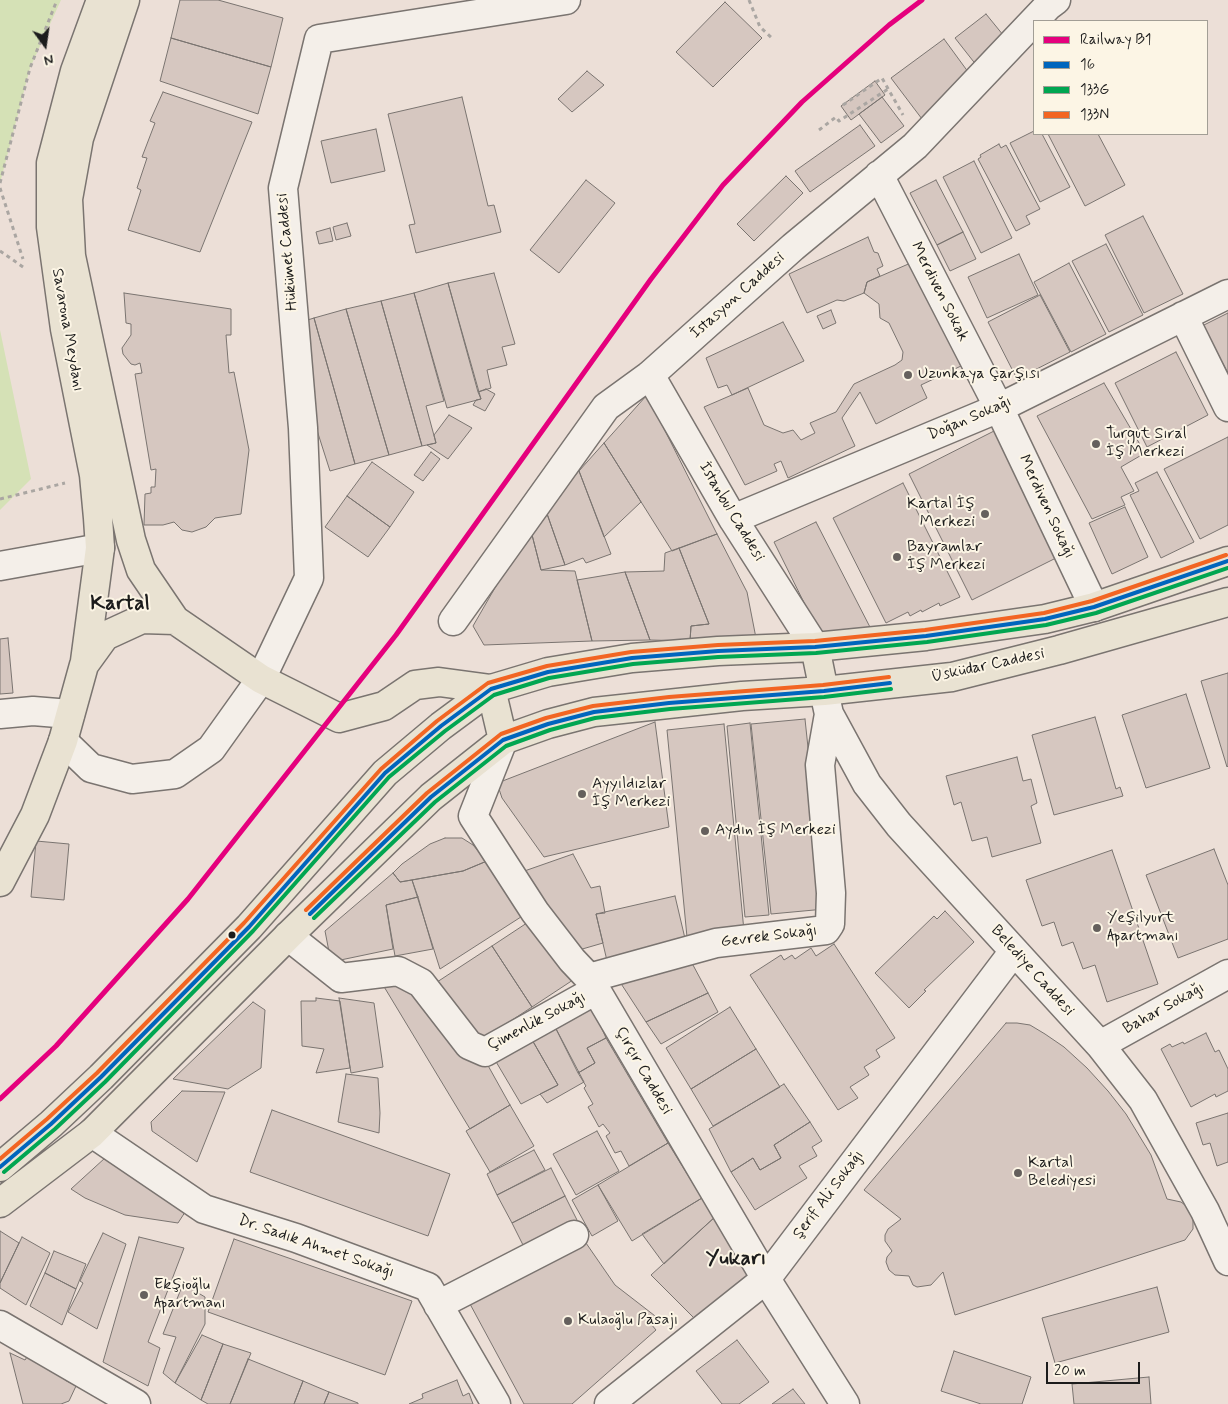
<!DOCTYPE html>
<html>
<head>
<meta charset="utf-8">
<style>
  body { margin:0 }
  #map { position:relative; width:1228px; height:1404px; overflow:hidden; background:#ecdfd7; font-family:Mynerve,sans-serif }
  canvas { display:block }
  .legend { position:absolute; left:1033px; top:20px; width:175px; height:115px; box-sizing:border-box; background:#fcf5e5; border:1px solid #a29e95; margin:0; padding:6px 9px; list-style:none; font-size:15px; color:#1c1c1c }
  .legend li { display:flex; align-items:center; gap:10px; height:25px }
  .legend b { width:25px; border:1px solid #a29e95 }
  .north { position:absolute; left:20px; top:20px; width:50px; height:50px; -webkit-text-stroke:4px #fcf5e5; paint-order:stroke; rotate:166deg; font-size:14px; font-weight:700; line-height:20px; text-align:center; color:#1c1c1c }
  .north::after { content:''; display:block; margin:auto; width:18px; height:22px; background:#1c1c1c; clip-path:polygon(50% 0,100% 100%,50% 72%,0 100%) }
  .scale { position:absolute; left:1046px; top:1362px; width:94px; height:22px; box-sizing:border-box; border:2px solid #1c1c1c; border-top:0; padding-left:6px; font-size:15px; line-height:18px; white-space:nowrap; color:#1c1c1c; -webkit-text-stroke:4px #fcf5e5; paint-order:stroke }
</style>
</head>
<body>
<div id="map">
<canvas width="1228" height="1404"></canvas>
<ul class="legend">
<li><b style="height:6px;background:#e5007d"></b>Railway B1</li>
<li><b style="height:6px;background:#0065bd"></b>16</li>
<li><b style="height:6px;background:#00a651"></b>133G</li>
<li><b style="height:6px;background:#f26522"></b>133N</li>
</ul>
<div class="north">N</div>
<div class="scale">20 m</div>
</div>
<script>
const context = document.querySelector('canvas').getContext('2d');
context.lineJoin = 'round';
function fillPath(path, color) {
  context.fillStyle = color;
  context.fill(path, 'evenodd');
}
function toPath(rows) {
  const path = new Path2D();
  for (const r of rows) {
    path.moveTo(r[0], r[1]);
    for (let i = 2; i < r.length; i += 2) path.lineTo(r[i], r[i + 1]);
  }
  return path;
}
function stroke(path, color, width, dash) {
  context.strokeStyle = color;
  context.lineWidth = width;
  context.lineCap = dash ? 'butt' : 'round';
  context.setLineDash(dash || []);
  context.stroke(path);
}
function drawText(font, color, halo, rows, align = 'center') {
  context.font = font + ' Mynerve,sans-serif';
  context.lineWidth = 4;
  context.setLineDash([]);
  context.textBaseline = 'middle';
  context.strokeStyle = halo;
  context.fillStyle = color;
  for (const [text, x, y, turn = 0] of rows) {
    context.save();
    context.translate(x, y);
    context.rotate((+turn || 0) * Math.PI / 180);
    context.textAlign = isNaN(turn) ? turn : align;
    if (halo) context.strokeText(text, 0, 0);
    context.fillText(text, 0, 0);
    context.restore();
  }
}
fillPath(toPath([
  [0,0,61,0,30,68,0,183],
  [0,330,31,479,0,510]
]), '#d5e1b6');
const building = toPath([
  [180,0,218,0,283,18,271,67,171,38,180,0],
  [725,2,762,38,713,87,676,52,725,2],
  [986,14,1008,41,977,66,955,38,986,14],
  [171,38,271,67,258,114,160,81,171,38],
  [944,39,974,80,922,119,891,78,944,39],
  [587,71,604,85,572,112,558,99,587,71],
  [875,81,885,95,851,120,841,106,875,81],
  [163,92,252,122,200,252,128,230,141,190,137,188,147,158,142,157,155,123,150,121,163,92],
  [462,97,488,206,494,205,501,232,416,253,409,225,415,224,388,114,462,97],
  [882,97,904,126,881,143,859,114,882,97],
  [860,125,875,146,810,192,795,171,860,125],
  [376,129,385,171,331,183,321,141,376,129],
  [1034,131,1034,134,1042,134,1070,187,1040,202,1010,143,1034,131],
  [1048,134,1098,134,1125,185,1085,206,1048,134],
  [999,144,1001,148,1006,145,1040,209,1026,216,1030,224,1016,231,978,159,981,157,980,155,999,144],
  [974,161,1012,238,981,253,943,177,974,161],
  [786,176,803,193,754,241,737,224,786,176],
  [586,180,615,203,559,273,530,250,586,180],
  [936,180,963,232,937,245,910,193,936,180],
  [1143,216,1183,294,1144,313,1105,235,1143,216],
  [347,223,351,236,336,240,333,227,347,223],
  [330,228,333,241,319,244,316,232,330,228],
  [963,232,976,259,950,271,937,245,963,232],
  [868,237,874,252,878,253,883,266,877,269,880,276,867,282,864,293,844,301,837,300,807,313,789,274,868,237],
  [1106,244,1143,315,1109,332,1072,261,1106,244],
  [1019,254,1038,295,987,318,968,277,1019,254],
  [913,262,961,366,921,385,927,398,876,424,860,392,842,418,855,446,788,478,781,461,774,464,777,471,745,485,704,407,748,388,764,425,783,433,793,430,801,440,815,433,810,423,836,412,854,384,895,365,902,360,903,352,889,323,880,318,879,304,864,293,867,282,913,262],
  [1069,263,1106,334,1071,352,1034,282,1069,263],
  [494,273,515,344,502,347,507,365,487,370,491,388,478,392,448,283,494,273],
  [448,283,481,399,447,408,414,293,448,283],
  [124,293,231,309,231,335,226,335,229,373,234,372,249,450,241,514,215,518,206,527,192,532,182,530,174,522,163,525,144,525,145,494,151,493,151,487,155,487,156,469,151,470,135,374,142,373,140,363,135,365,131,364,123,354,122,348,131,335,131,324,126,323,124,293],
  [414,293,444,401,426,406,436,443,422,446,381,301,414,293],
  [1040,295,1070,352,1017,379,988,322,1040,295],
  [381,301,422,446,389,455,346,309,381,301],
  [346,309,389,455,355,464,314,318,346,309],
  [831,310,836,323,823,329,817,316,831,310],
  [1228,313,1228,373,1202,326,1228,313],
  [314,318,355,464,330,471,307,399,295,324,314,318],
  [783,322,804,361,732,395,727,385,718,388,706,358,783,322],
  [1176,352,1208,415,1147,447,1115,383,1176,352],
  [1104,383,1145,453,1121,467,1134,491,1121,497,1125,505,1092,519,1037,416,1104,383],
  [486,389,495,394,485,411,473,405,476,400,481,399,478,392,486,389],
  [647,395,717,534,672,551,604,443,647,395],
  [449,415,472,428,448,459,427,445,436,443,434,435,449,415],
  [998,429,1062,555,972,600,909,474,998,429],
  [1228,437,1228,525,1200,539,1164,469,1228,437],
  [604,443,641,502,604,537,579,471,604,443],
  [431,452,440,459,423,481,414,475,431,452],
  [372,462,414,492,390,527,347,496,372,462],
  [579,471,611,554,586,563,583,558,565,565,545,508,579,471],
  [1157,472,1194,542,1161,558,1130,495,1139,491,1135,483,1157,472],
  [903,483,960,597,940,606,939,603,922,612,921,610,910,616,908,612,886,623,833,518,903,483],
  [347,496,390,527,368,557,325,527,347,496],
  [1125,507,1148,557,1112,574,1089,523,1125,507],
  [545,508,565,565,541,570,530,527,545,508],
  [816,522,872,631,823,641,774,542,816,522],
  [530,527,541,570,575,571,592,641,484,645,473,626,530,527],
  [717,534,747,592,756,638,690,641,691,626,709,624,679,548,717,534],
  [679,548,709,624,691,626,690,641,650,640,625,572,664,571,665,553,679,548],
  [625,572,650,640,592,641,577,580,625,572],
  [8,638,13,693,0,694,0,639,8,638],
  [1228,673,1228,766,1227,767,1201,681,1228,673],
  [1186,694,1210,768,1146,788,1122,715,1186,694],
  [1095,717,1116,789,1120,787,1123,796,1054,815,1032,735,1095,717],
  [805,719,825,909,771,914,751,724,805,719],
  [655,722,669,827,544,857,502,798,499,789,500,782,655,722],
  [750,723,769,915,745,917,727,726,750,723],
  [724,724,744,931,687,937,667,730,724,724],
  [1017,757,1023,781,1031,779,1037,803,1031,806,1041,843,992,857,987,837,972,841,961,802,954,805,946,776,1017,757],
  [445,838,462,838,473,845,487,861,463,871,400,882,393,873,402,864,430,844,445,838],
  [36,841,69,844,64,900,31,897,36,841],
  [1214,849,1228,885,1228,939,1178,958,1146,875,1214,849],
  [1112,850,1158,984,1107,1002,1095,965,1083,969,1073,942,1062,946,1054,922,1042,926,1026,880,1112,850],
  [573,854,591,888,600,886,605,913,596,914,603,943,572,952,513,875,573,854],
  [487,861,524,915,440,969,412,880,463,871,487,861],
  [393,873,400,882,412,880,418,897,386,905,393,949,331,962,325,931,393,873],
  [675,896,687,947,608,965,596,914,675,896],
  [418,897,433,949,395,956,386,905,418,897],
  [945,911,974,942,924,990,926,991,909,1008,875,973,934,916,937,919,945,911],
  [536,917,576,978,532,1007,492,946,536,917],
  [834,944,895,1038,876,1050,880,1057,864,1067,869,1075,850,1087,858,1098,838,1110,750,975,781,955,784,960,792,955,795,959,811,948,816,956,834,944],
  [492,946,532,1007,474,1045,434,984,492,946],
  [686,952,708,993,646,1022,618,979,686,952],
  [401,977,481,1053,510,1105,470,1129,383,985,401,977],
  [708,993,718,1012,661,1044,646,1022,708,993],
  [316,998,340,1001,350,1068,316,1073,324,1049,302,1046,301,1001,316,1001,316,998],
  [339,998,374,1003,383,1067,351,1073,339,998],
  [253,1002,265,1010,261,1068,228,1089,173,1079,253,1002],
  [592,1006,606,1038,587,1048,595,1063,578,1073,553,1023,592,1006],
  [730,1007,756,1049,691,1089,666,1048,730,1007],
  [553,1023,584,1082,547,1103,540,1094,558,1085,531,1038,553,1023],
  [1006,1023,1017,1023,1030,1025,1045,1034,1064,1047,1087,1068,1108,1091,1126,1114,1151,1155,1167,1199,1181,1202,1189,1208,1193,1219,1193,1229,1185,1240,955,1315,943,1272,931,1285,917,1287,913,1285,909,1276,895,1275,889,1270,886,1262,887,1257,892,1251,885,1241,885,1235,888,1229,901,1219,864,1190,1006,1023],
  [1206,1033,1215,1052,1219,1050,1228,1069,1228,1091,1216,1097,1215,1094,1191,1107,1161,1049,1170,1044,1172,1047,1183,1042,1184,1044,1206,1033],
  [531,1038,558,1085,521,1104,495,1060,531,1038],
  [606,1038,668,1143,629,1166,621,1151,615,1153,606,1136,610,1133,603,1124,599,1127,588,1107,593,1104,584,1088,586,1086,578,1073,595,1063,587,1048,606,1038],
  [756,1049,780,1087,713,1126,691,1089,756,1049],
  [346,1074,378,1078,380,1113,379,1133,338,1122,346,1074],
  [784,1084,810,1122,774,1145,781,1158,760,1170,753,1158,731,1172,709,1129,784,1084],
  [182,1091,225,1092,197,1162,152,1131,151,1122,182,1091],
  [510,1105,534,1146,490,1172,466,1131,510,1105],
  [272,1110,450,1174,428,1236,250,1172,272,1110],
  [1228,1113,1228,1162,1217,1166,1210,1143,1203,1145,1196,1123,1228,1113],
  [810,1122,822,1141,812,1147,817,1156,799,1166,807,1178,755,1210,731,1172,753,1158,760,1170,781,1158,774,1145,810,1122],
  [597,1131,619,1171,576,1195,553,1154,597,1131],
  [668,1143,702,1198,632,1241,598,1185,668,1143],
  [534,1150,545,1170,497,1195,487,1174,534,1150],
  [105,1158,189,1206,178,1223,125,1215,85,1198,71,1189,105,1158],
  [551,1168,565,1196,512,1223,497,1195,551,1168],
  [598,1185,618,1221,592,1236,572,1200,598,1185],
  [565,1196,579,1224,526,1251,512,1223,565,1196],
  [702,1198,716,1216,664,1264,642,1234,702,1198],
  [716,1216,751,1278,698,1322,651,1275,716,1216],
  [0,1231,19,1243,0,1283,0,1231],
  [103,1233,126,1244,97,1329,68,1312,83,1283,80,1281,103,1233],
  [22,1237,50,1253,26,1305,0,1288,0,1283,22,1237],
  [139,1237,184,1248,148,1342,160,1348,148,1386,103,1362,139,1237],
  [234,1239,412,1301,385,1375,208,1312,234,1239],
  [586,1243,615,1285,659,1319,651,1324,656,1330,572,1404,524,1404,470,1304,586,1243],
  [54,1251,86,1264,76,1289,45,1273,54,1251],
  [45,1273,76,1289,62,1325,30,1306,45,1273],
  [183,1284,205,1297,205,1324,175,1383,163,1373,176,1337,163,1334,183,1284],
  [1157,1287,1169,1332,1055,1363,1042,1318,1157,1287],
  [202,1335,223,1344,201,1400,175,1383,202,1335],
  [737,1340,769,1382,739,1404,722,1404,696,1371,737,1340],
  [223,1344,251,1353,230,1404,208,1404,201,1400,223,1344],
  [954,1351,1031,1377,1022,1404,981,1404,941,1391,954,1351],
  [10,1353,25,1360,27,1357,66,1376,65,1380,76,1386,69,1401,61,1404,23,1404,10,1353],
  [248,1359,303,1381,294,1404,230,1404,248,1359],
  [1149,1377,1151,1404,1074,1404,1072,1384,1149,1377],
  [457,1380,463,1396,469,1393,473,1404,409,1404,423,1398,422,1394,457,1380],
  [303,1381,329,1392,324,1404,294,1404,303,1381],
  [793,1389,805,1404,772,1404,793,1389],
  [329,1392,358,1403,358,1404,324,1404,329,1392]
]);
fillPath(building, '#d6c7c0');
stroke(building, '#7a7470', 1);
const minor = toPath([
  [879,175,999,408,1094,607],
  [1183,316,1228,407],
  [650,375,733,519,815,647],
  [733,519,999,408,1228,294],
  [0,566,100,548],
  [453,621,606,407,650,375,793,247,915,146,1048,6,1056,0],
  [824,691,829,714,867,784,899,825,1100,1045,1143,1100,1205,1211,1228,1261],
  [0,714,33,711,70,714],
  [503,740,473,816,535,912,572,960,589,978,766,1279,845,1404],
  [63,741,91,768,132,779,175,774,211,749,261,679,309,578,303,428,283,188,319,39,566,0],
  [288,936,341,978,398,971,421,983,469,1045,485,1052,596,990],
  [589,978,716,943,826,930,830,924,831,893,820,765,829,714],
  [1100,1045,1228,974],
  [92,1133,204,1209,296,1238,428,1287,496,1404],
  [438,1305,574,1235],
  [0,1325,136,1404],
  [609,1404,766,1279,1014,951]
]);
const major = toPath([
  [125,0,79,138,68,199,71,256,131,540,141,570,175,620],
  [815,647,824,691],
  [85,661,100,548,98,518,94,475,65,329,51,227,51,163,75,71,101,0],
  [491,689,503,740],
  [0,882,35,815,63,741,84,665,105,636,142,619,175,620,261,679,339,718,384,706,415,685,439,682,491,689],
  [0,1167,51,1124,101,1077,249,927,385,773,441,726,491,689,548,672,632,658,718,651,815,647,926,636,1045,619,1094,607,1228,561],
  [0,1203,92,1133,288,936,431,797,503,740,548,724,594,712,742,696,824,691,952,677,1059,650,1228,602]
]);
stroke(minor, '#7a7470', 31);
stroke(major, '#7a7470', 31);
stroke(toPath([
  [749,0,760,27,773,39],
  [843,105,882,78,903,115],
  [819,130,836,117,839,121,888,89],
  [0,183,30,68,57,0],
  [0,188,23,259],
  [0,251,26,269],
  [0,499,65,483]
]), '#aaa6a2', 3, [4, 4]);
stroke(minor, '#f4efe9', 28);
stroke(major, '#e9e2d2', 28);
stroke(toPath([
  [310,914,431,797,503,740,548,724,594,712,669,703,824,691,890,683],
  [0,1167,51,1124,101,1077,249,927,385,773,441,726,491,689,548,672,632,658,718,651,815,647,926,636,1045,619,1094,607,1228,561]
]), '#0065bd', 4);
stroke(toPath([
  [314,918,435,802,506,746,550,730,595,718,670,709,824,697,891,689],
  [4,1172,55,1129,105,1082,253,931,389,777,445,731,494,695,549,678,633,664,718,657,816,653,927,642,1046,625,1096,613,1228,568]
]), '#00a651', 4);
stroke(toPath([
  [306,910,427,793,501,734,546,718,593,706,669,697,823,685,889,677],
  [0,1159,47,1119,97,1073,244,923,381,769,437,721,488,683,547,666,631,652,718,645,815,641,925,630,1044,613,1092,601,1226,555]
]), '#f26522', 4);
stroke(toPath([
  [0,1099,56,1046,188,899,396,635,651,279,723,185,802,102,889,25,922,0]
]), '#e5007d', 5);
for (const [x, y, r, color] of [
  [908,375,5,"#65605d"],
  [1096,444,5,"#65605d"],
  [985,514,5,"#65605d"],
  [897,557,5,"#65605d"],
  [582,794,5,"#65605d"],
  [705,831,5,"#65605d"],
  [1097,928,5,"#65605d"],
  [232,935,4.5,"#1c1c1c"],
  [1018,1173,5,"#65605d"],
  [144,1295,5,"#65605d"],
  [568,1321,5,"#65605d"]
]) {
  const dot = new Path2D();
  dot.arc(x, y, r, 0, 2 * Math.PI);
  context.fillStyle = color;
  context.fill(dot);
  stroke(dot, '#fcf5e5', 2);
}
drawText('16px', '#1c1c1c', '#fcf5e5', [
  ["Hükümet Caddesi",288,252,-95],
  ["Merdiven Sokak",939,292,63],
  ["İstasyon Caddesi",738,296,-42],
  ["Savarona Meydanı",67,330,80],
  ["Doğan Sokağı",970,419,-23],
  ["Merdiven Sokağı",1046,507,65],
  ["İstanbul Caddesi",731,512,59],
  ["Üsküdar Caddesi",988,666,-12],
  ["Gevrek Sokağı",769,937,-7],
  ["Belediye Caddesi",1032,971,48],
  ["Bahar Sokağı",1164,1009,-29],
  ["Çimenlik Sokağı",537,1022,-28],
  ["Çırçır Caddesi",643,1071,60],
  ["Şerif Ali Sokağı",829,1195,-53],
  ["Dr. Sadık Ahmet Sokağı",316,1247,19]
]);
drawText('16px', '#1c1c1c', '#fcf5e5', [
  ["Uzunkaya Çarşısı",918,375],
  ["Turgut Sıral",1106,435],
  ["İş Merkezi",1106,453],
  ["Kartal İş",975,505,"right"],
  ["Merkezi",975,523,"right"],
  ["Bayramlar",907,548],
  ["İş Merkezi",907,566],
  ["Ayyıldızlar",592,785],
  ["İş Merkezi",592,803],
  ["Aydın İş Merkezi",715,831],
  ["Yeşilyurt",1107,919],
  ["Apartmanı",1107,937],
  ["Kartal",1028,1164],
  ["Belediyesi",1028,1182],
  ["Ekşioğlu",154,1286],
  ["Apartmanı",154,1304],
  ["Kulaoğlu Pasajı",578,1321]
], 'left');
drawText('bold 21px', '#1c1c1c', '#fcf5e5', [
  ["Kartal",120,605],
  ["Yukarı",736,1260]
]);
</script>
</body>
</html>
